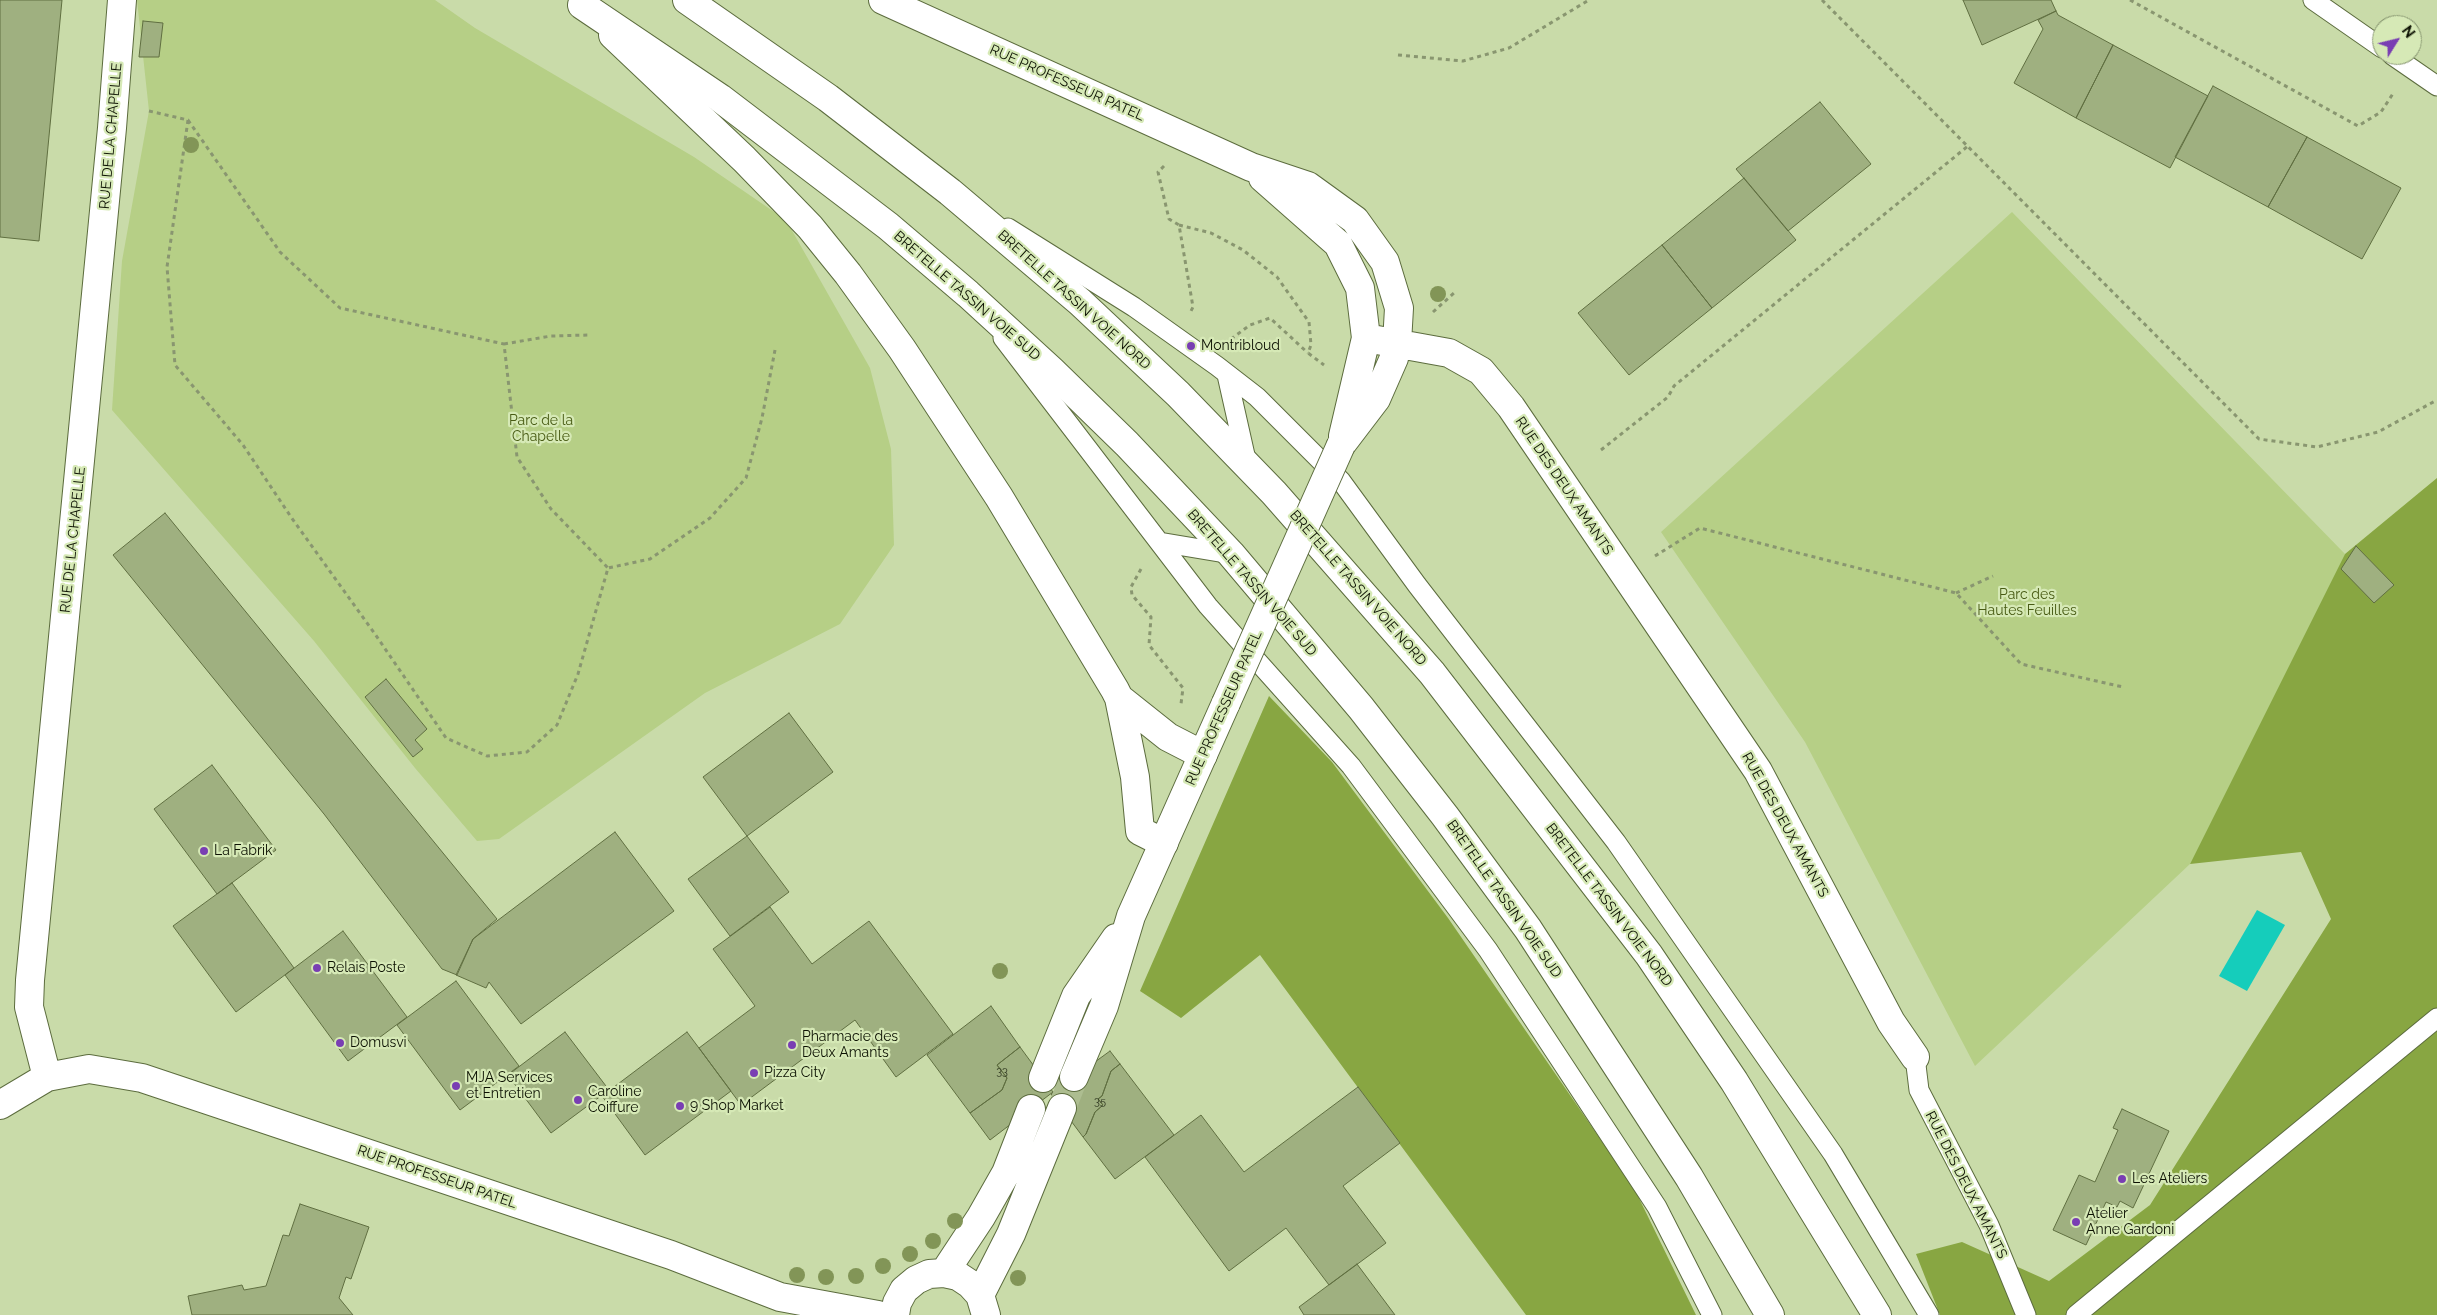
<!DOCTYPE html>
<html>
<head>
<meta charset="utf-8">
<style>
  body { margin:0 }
  #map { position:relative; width:2437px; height:1315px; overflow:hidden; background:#c9dba9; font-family:Raleway,sans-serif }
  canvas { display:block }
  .north { position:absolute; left:2372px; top:15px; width:50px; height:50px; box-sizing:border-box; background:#d6e9b6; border:1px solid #85936e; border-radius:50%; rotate:54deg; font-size:14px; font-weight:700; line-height:20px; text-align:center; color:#0c1102 }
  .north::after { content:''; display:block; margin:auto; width:18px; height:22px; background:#793eb3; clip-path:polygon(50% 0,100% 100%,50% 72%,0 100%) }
</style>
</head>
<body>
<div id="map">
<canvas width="2437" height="1315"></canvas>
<div class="north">N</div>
</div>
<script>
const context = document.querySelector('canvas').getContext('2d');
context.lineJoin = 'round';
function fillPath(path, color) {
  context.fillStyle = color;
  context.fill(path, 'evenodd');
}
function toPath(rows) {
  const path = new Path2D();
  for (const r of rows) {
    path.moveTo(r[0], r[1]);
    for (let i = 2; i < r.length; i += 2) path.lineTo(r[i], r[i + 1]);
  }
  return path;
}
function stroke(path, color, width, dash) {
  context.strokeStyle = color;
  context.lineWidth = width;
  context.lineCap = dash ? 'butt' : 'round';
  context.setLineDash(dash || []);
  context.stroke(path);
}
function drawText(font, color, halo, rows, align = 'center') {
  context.font = font + ' Raleway,sans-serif';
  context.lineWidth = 4.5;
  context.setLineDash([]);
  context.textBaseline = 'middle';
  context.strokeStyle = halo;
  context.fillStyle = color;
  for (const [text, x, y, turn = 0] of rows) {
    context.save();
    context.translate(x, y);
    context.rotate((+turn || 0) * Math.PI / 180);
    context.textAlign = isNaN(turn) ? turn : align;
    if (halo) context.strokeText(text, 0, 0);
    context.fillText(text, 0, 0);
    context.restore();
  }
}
fillPath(toPath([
  [137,0,435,0,475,28,694,157,786,220,870,368,891,449,894,545,840,624,705,693,499,839,477,841,415,768,314,641,112,410,122,261,149,111],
  [2012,212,2345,554,2190,864,1975,1066,1805,742,1661,532]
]), '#b6cf86');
fillPath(toPath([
  [2437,478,2437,1315,1940,1315,1916,1254,1962,1242,2049,1281,2150,1205,2331,919,2301,852,2190,864,2345,554],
  [1269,696,1332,762,1448,918,1634,1188,1696,1315,1526,1315,1260,955,1181,1018,1140,991]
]), '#88a642');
fillPath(toPath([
  [2257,910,2285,925,2247,991,2219,976]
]), '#15cdbb');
const building = toPath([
  [0,0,62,0,39,241,0,237,0,0],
  [1963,0,2051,0,2056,11,1982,45,1963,0],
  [2056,11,2058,15,2113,45,2076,118,2014,83,2043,29,2038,20,2056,11],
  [143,21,163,23,159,57,139,57,143,21],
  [2113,45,2208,96,2170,168,2076,118,2113,45],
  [2213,86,2307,137,2268,207,2175,157,2213,86],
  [1820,102,1871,164,1788,231,1736,169,1820,102],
  [2307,137,2401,188,2362,259,2268,207,2307,137],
  [1744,178,1796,240,1712,308,1662,245,1744,178],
  [1662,245,1712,308,1629,375,1578,313,1662,245],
  [165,513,497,919,473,939,457,975,442,969,324,814,113,555,165,513],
  [2356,546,2394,585,2374,603,2341,569,2356,546],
  [386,679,427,729,415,740,423,749,413,757,365,697,386,679],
  [789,713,833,772,747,836,703,777,789,713],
  [212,765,276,850,217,894,154,809,212,765],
  [615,832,674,911,521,1024,489,982,486,988,456,975,473,939,615,832],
  [747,836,789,892,730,936,688,879,747,836],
  [232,883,294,968,236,1012,173,926,232,883],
  [770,907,812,964,869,921,953,1034,896,1077,855,1020,741,1105,699,1048,755,1006,713,949,770,907],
  [343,931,407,1017,348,1061,285,975,343,931],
  [456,981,519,1066,460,1110,397,1025,456,981],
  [991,1006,1020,1047,997,1065,1007,1078,1002,1090,970,1113,927,1055,991,1006],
  [565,1032,609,1090,551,1133,508,1075,565,1032],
  [687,1032,731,1091,645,1155,602,1096,687,1032],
  [1020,1047,1053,1092,990,1140,970,1113,1002,1090,1007,1078,997,1065,1020,1047],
  [1110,1051,1120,1064,1111,1071,1102,1096,1098,1099,1103,1105,1095,1112,1086,1134,1083,1137,1051,1094,1110,1051],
  [1120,1064,1174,1135,1115,1179,1083,1137,1086,1134,1095,1112,1103,1105,1098,1099,1102,1096,1111,1071,1120,1064],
  [1358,1087,1400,1143,1343,1186,1386,1243,1329,1285,1286,1228,1229,1271,1145,1157,1201,1115,1244,1172,1358,1087],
  [2122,1109,2169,1131,2133,1208,2120,1201,2117,1207,2106,1202,2086,1245,2053,1230,2079,1175,2095,1182,2118,1130,2113,1128,2122,1109],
  [300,1204,369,1227,351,1279,346,1277,339,1298,353,1315,192,1315,188,1296,242,1285,244,1290,266,1286,283,1235,289,1236,300,1204],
  [1357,1264,1395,1315,1304,1315,1299,1307,1357,1264]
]);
fillPath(building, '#9fb080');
stroke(building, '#606f41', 1);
stroke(toPath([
  [1062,1108,1074,1077]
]), '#adbd90', 28, [28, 14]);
const lane = toPath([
  [2313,0,2382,48],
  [2392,55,2437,86],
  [1008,228,1134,307,1217,366,1257,397,1341,481,1417,585,1616,842,1833,1154,1929,1315],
  [1003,338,1208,606,1351,766,1488,950,1657,1207,1712,1315],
  [1227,375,1247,464],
  [1159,542,1231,554],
  [1915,1057,1919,1090,1989,1225,2026,1315],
  [2076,1315,2437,1018]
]);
const street = toPath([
  [883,0,1251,167,1308,186,1355,220,1385,262,1399,308,1397,343,1394,358,1376,399,1341,445],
  [1263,178,1338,244,1360,288,1366,338,1343,436],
  [1366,338,1449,353,1481,371,1511,407,1758,771,1891,1022,1915,1057],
  [47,1077,29,1007,30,980,112,128,122,0],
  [1074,1077,1104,1006,1131,916,1226,703],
  [1043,1078,1076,996,1116,938],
  [0,1105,47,1077,89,1069,142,1078,671,1255,780,1297,878,1315],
  [944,1273,981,1217,1006,1173,1031,1109],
  [980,1295,1011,1234,1062,1108],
  [895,1315,897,1303,904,1290,916,1280,929,1274,944,1273,958,1276,970,1284,980,1295,986,1315]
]);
const primary = toPath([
  [687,0,828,98,950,192,1080,302,1178,394,1274,493,1432,673,1649,955,1734,1081,1877,1315],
  [613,35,744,159,810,227,848,274,902,349,999,497,1115,690,1119,698,1135,777,1140,831,1164,843],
  [1119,698,1168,737,1203,755]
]);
const highway = toPath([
  [582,5,720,98,888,226,968,294,1051,370,1127,444,1231,554,1361,708,1445,816,1528,929,1689,1177,1770,1315]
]);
stroke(lane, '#5c6c3e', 21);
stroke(street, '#5c6c3e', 30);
stroke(primary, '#5c6c3e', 30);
stroke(highway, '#5c6c3e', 30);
stroke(toPath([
  [1822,0,2259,439,2317,447,2378,432,2437,400],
  [2130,0,2358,126,2381,112,2394,92],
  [1398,55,1463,61,1509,48,1589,0],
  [149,111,188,120,167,267,175,365,243,445,291,517,375,634,446,738,487,756,527,752,557,725,578,674,608,568,650,559,710,518,746,478,762,418,775,350],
  [188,120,280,252,340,308,504,344,517,457,551,509,608,568],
  [1164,166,1158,172,1169,219,1179,225,1193,307,1191,311],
  [1179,225,1211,233,1243,250,1277,277,1309,322,1311,345,1308,353,1324,365],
  [1433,312,1454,293],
  [1231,339,1250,325,1270,318,1308,353],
  [504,344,551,336,588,335],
  [1601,450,1668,397,1674,386,1968,146],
  [1655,556,1700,528,1956,593,2021,664,2123,687],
  [1141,569,1131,587,1132,595,1151,617,1149,645,1183,688,1181,704],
  [1956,593,1993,576]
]), '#899670', 3, [4, 4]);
stroke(lane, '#fff', 19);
stroke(street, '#fff', 28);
stroke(primary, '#fff', 28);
stroke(highway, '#fff', 28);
const streetBridge = toPath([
  [1226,703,1341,445]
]);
stroke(streetBridge, '#5c6c3e', 30, []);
stroke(streetBridge, '#fff', 28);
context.fillStyle = '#829557';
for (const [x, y] of [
  [191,145],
  [1438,294],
  [1000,971],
  [955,1221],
  [933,1241],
  [910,1254],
  [883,1266],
  [797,1275],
  [856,1276],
  [826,1277],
  [1018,1278]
]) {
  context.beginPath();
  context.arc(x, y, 8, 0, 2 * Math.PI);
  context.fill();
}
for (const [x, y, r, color] of [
  [1191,346,5,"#793eb3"],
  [204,851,5,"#793eb3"],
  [317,968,5,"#793eb3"],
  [340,1043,5,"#793eb3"],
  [792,1045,5,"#793eb3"],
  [754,1073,5,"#793eb3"],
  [456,1086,5,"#793eb3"],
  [578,1100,5,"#793eb3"],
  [680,1106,5,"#793eb3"],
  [2122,1179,5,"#793eb3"],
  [2076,1222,5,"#793eb3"]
]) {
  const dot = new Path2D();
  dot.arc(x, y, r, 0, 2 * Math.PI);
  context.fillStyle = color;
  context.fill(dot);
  stroke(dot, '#d6e9b6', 2);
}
drawText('11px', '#313922', null, [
  ["33",1002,1072],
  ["35",1100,1102]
]);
drawText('14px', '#0c1102', '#d6e9b6', [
  ["RUE PROFESSEUR PATEL",1067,83,24],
  ["RUE DE LA CHAPELLE",111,136,-85],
  ["BRETELLE TASSIN VOIE SUD",967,296,41],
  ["BRETELLE TASSIN VOIE NORD",1074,300,42],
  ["RUE DES DEUX AMANTS",1564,486,56],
  ["RUE DE LA CHAPELLE",73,540,-84],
  ["BRETELLE TASSIN VOIE SUD",1252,583,49],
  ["BRETELLE TASSIN VOIE NORD",1358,588,49],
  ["RUE PROFESSEUR PATEL",1224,708,-66],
  ["RUE DES DEUX AMANTS",1785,825,61],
  ["BRETELLE TASSIN VOIE SUD",1504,899,55],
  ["BRETELLE TASSIN VOIE NORD",1609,905,53],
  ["RUE PROFESSEUR PATEL",437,1177,19],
  ["RUE DES DEUX AMANTS",1966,1185,63]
]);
drawText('14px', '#0c1102', '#d6e9b6', [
  ["Montribloud",1201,346],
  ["La Fabrik",214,851],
  ["Relais Poste",327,968],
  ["Pharmacie des",802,1037],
  ["Deux Amants",802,1053],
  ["Domusvi",350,1043],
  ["Pizza City",764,1073],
  ["MJA Services",466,1078],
  ["et Entretien",466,1094],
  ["Caroline",588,1092],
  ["Coiffure",588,1108],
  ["9 Shop Market",690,1106],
  ["Les Ateliers",2132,1179],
  ["Atelier",2086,1214],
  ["Anne Gardoni",2086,1230]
], 'left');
drawText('14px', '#485b14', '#d6e9b6', [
  ["Parc de la",541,421],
  ["Chapelle",541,437],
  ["Parc des",2027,595],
  ["Hautes Feuilles",2027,611]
]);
</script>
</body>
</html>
